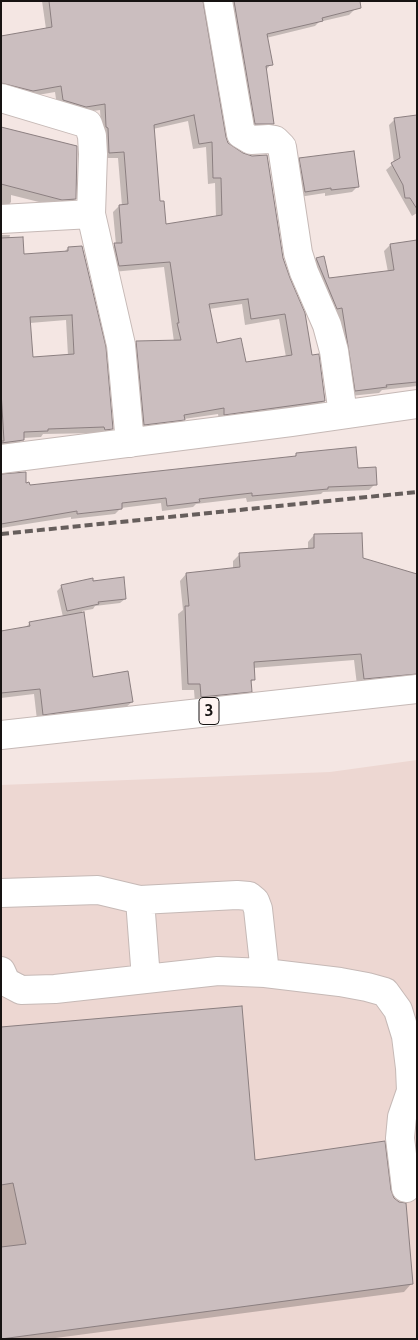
<!DOCTYPE html>
<html>
<head>
<meta charset="utf-8">
<style>
  body { margin:0 }
  #map { position:relative; width:418px; height:1340px; overflow:hidden; background:#f4e6e3; font-family:Ubuntu,sans-serif }
  canvas { display:block }
  .frame { position:absolute; inset:0; border:2px solid #171312; pointer-events:none }
</style>
</head>
<body>
<div id="map">
<canvas width="418" height="1340"></canvas>
<div class="frame"></div>
</div>
<script>
const context = document.querySelector('canvas').getContext('2d');
context.lineJoin = 'round';
function fillPath(path, color) {
  context.fillStyle = color;
  context.fill(path, 'evenodd');
}
function toPath(rows) {
  const path = new Path2D();
  for (const r of rows) {
    path.moveTo(r[0], r[1]);
    for (let i = 2; i < r.length; i += 2) path.lineTo(r[i], r[i + 1]);
  }
  return path;
}
function stroke(path, color, width, dash) {
  context.strokeStyle = color;
  context.lineWidth = width;
  context.lineCap = dash ? 'butt' : 'round';
  context.setLineDash(dash || []);
  context.stroke(path);
}
function drawText(font, color, halo, rows, align = 'center') {
  context.font = font + ' Ubuntu,sans-serif';
  context.lineWidth = 4;
  context.setLineDash([]);
  context.textBaseline = 'middle';
  context.strokeStyle = halo;
  context.fillStyle = color;
  for (const [text, x, y, turn = 0] of rows) {
    context.save();
    context.translate(x, y);
    context.rotate((+turn || 0) * Math.PI / 180);
    context.textAlign = isNaN(turn) ? turn : align;
    if (halo) context.strokeText(text, 0, 0);
    context.fillText(text, 0, 0);
    context.restore();
  }
}
fillPath(toPath([
  [417,760,417,1339,1,1339,1,785,330,772]
]), '#edd7d2');
fillPath(toPath([
  [42,1,202,1,225,137,282,258,324,401,318,407,219,420,218,414,184,419,178,425,138,430,131,348,137,342,174,342,164,267,113,272,108,251,116,245,113,212,119,206,122,206,118,158,103,158,100,110,79,113,57,106,55,92,26,97,1,89,1,37,46,29],
  [188,121,193,149,206,147,208,184,215,183,216,217,165,225,159,202,153,129],
  [242,304,245,325,279,319,286,357,245,363,216,344,209,309],
  [226,1,353,1,355,9,349,15,319,22,315,26,266,38,271,64,266,70,273,124,267,130,249,130],
  [417,116,417,213,412,216,386,170,394,163,389,125,395,119],
  [1,129,75,199,68,205,55,206,11,195,11,202,5,209,1,209],
  [300,159,358,186,352,192,325,196,325,193,299,197,294,165],
  [1,235,10,235,9,239,23,255,64,252,68,248,112,428,105,435,98,433,43,434,41,437,23,438,17,446,1,448],
  [66,320,68,356,31,358,30,323],
  [417,240,417,386,382,390,379,393,350,396,311,265,317,259,328,279,388,272,384,251,390,245],
  [297,454,357,469,375,484,369,490,323,492,321,494,247,502,246,498,196,504,193,507,162,511,161,503,121,508,115,514,71,519,71,517,1,528,1,481,25,484,28,487,293,458],
  [314,535,362,559,417,575,417,681,357,685,354,660,253,668,253,680,250,683,250,691,244,698,195,703,194,690,182,690,178,614,183,610,180,581,186,574,233,569,233,561,240,554,308,550,308,542],
  [92,582,125,599,120,603,95,606,93,609,82,611,92,678,132,702,125,708,37,720,34,694,1,698,1,632,25,628,30,623,63,617,57,591,62,586],
  [1,1046,254,1162,389,1191,412,1283,404,1292,48,1339,1,1339]
]), '#0003');
const building = toPath([
  [49,1,203,1,226,137,228,143,243,153,252,156,267,155,283,258,290,278,305,313,312,355,319,354,325,401,224,415,224,408,184,415,185,420,144,425,136,341,181,340,177,323,179,323,170,262,119,266,114,243,122,243,119,205,128,204,124,152,109,153,108,128,106,127,105,104,86,107,63,100,61,86,33,91,1,83,1,36,52,27,49,1],
  [194,115,199,144,212,142,213,178,221,178,222,215,166,224,164,201,160,201,154,125,194,115],
  [248,299,251,319,285,314,292,355,246,362,241,338,217,343,209,304,248,299],
  [234,1,360,1,361,8,322,18,323,21,267,34,273,65,266,66,274,124,255,124,234,1],
  [417,115,417,209,410,198,405,198,403,185,391,163,400,158,394,118,417,115],
  [1,127,77,146,76,199,62,200,1,184,1,127],
  [354,151,359,187,331,190,331,188,305,192,299,158,354,151],
  [23,237,24,254,68,251,68,247,82,246,106,347,113,429,105,430,104,427,48,429,48,431,24,432,24,440,1,443,1,441,4,441,1,391,1,238,23,237],
  [72,315,74,354,33,357,30,317,72,315],
  [417,240,417,382,386,385,387,387,355,391,342,308,337,309,316,258,324,256,329,278,394,270,390,244,417,240],
  [356,447,358,468,376,467,377,485,328,487,328,489,252,496,252,493,199,499,200,502,167,506,166,498,122,503,122,509,77,514,77,511,1,524,1,474,26,472,26,483,29,482,30,485,296,456,296,453,356,447],
  [362,533,363,558,417,574,417,674,364,679,361,654,254,662,255,680,251,680,252,692,201,697,200,684,188,684,185,606,189,606,186,573,240,567,239,553,314,548,314,534,362,533],
  [124,577,126,599,98,602,99,604,67,611,61,585,93,578,93,581,124,577],
  [84,612,93,677,128,671,133,702,43,715,40,689,1,693,1,631,30,626,29,622,84,612],
  [242,1006,255,1160,385,1141,391,1190,394,1198,399,1202,406,1203,413,1284,1,1339,1,1247,26,1244,13,1183,1,1185,1,1027,242,1006]
]);
fillPath(building, '#cbbebf');
stroke(building, '#8b7f80', 1);
const minor = toPath([
  [218,1,241,134,251,140,269,139,275,140,282,147,298,253,304,272,327,325,334,351,343,414],
  [1,98,88,124,92,136,93,154,91,214,1,219],
  [91,214,121,345,130,443],
  [1,459,291,422,417,404],
  [1,893,98,890,140,900],
  [1,971,6,982,21,990,55,989,218,971,265,973,340,982,367,987,385,992,398,1010,406,1036,410,1068,411,1091,402,1117,400,1138,406,1188],
  [146,979,140,900,237,895,249,896,255,901,258,909,265,973]
]);
const highway = toPath([
  [1,735,417,689]
]);
stroke(minor, '#c6b9b6', 30);
stroke(highway, '#c6b9b6', 30);
stroke(minor, '#fff', 28);
stroke(highway, '#fff', 28);
stroke(toPath([
  [1,534,417,492]
]), '#665e5c', 4, [8, 4]);
for (const [x, y, w] of [
  [209,711,20]
]) {
  const box = new Path2D();
  box.roundRect(x - w / 2, y - 13.5, w, 27, 4);
  context.fillStyle = '#fff4f2';
  context.fill(box);
  stroke(box, '#171312', 1);
}
drawText('bold 16px', '#171312', null, [
  ["3",209,711]
]);
</script>
</body>
</html>
